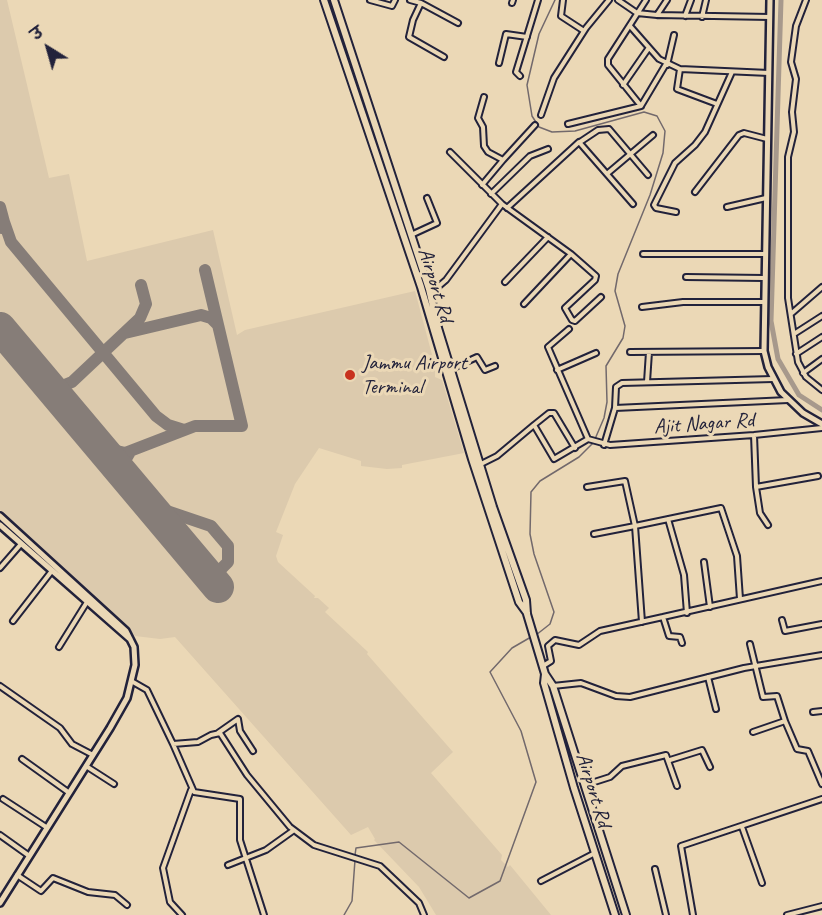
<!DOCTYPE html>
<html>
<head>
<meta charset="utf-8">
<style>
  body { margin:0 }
  #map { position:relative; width:822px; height:915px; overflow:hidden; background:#ebd8b6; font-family:Caveat,"Playpen Sans Deva",sans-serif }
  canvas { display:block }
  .north { position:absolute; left:18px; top:18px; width:60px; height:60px; -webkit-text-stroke:4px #ebd8b6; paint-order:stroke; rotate:323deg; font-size:16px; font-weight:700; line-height:24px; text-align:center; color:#22223b }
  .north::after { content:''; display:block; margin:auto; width:21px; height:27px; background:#22223b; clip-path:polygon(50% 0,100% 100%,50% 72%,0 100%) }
</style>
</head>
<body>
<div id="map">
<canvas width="822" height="915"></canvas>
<div class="north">उ</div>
</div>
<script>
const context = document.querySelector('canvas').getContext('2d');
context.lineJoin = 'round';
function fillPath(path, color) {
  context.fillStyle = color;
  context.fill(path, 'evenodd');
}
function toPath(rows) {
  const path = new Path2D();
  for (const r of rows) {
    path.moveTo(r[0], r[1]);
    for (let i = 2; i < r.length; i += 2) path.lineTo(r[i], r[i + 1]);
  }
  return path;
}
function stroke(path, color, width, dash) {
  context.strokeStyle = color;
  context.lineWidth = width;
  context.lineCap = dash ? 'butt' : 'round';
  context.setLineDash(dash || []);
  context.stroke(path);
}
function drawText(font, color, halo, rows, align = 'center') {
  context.font = font + ' Caveat,sans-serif';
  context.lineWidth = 6;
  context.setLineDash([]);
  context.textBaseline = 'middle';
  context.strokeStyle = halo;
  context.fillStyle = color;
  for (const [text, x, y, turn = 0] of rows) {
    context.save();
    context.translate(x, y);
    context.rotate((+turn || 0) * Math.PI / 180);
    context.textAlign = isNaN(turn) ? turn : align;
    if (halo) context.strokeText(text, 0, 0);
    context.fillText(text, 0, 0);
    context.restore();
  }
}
fillPath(toPath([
  [0,0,7,0,49,178,69,174,87,261,213,230,237,335,245,330,415,291,435,366,435,377,442,380,464,453,402,465,402,468,387,469,361,466,361,461,319,448,295,484,276,532,283,535,276,556,278,562,315,596,314,598,318,598,329,608,325,612,368,652,367,654,453,752,431,773,502,855,501,860,508,867,510,865,551,915,436,915,419,887,374,840,375,839,368,827,351,835,175,637,160,639,135,636,0,510]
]), '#dccaad');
stroke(toPath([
  [555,0,539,34,527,85,532,116,539,127,552,132,575,131,644,112,657,116,665,131,663,153,650,195,618,274,615,291,625,326,623,338,606,366,607,402,604,418,595,439],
  [536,635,550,624,554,612,534,554,530,534,531,492,540,481,579,457,593,443],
  [355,855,356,848,399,842,469,898,500,881,536,782,521,731,490,672,512,648,531,637],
  [344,915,352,901,355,860]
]), '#72696c', 1.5);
stroke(toPath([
  [781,0,771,321,778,359,799,395,822,410]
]), '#a7998c', 5);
stroke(toPath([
  [0,207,4,222,2,228],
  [4,222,11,242,156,416,168,425,184,430],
  [125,333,201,315,211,318,217,324],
  [49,386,62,386,72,382,140,318,146,304,141,285],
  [101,447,125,453,195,426,242,426,205,270],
  [122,473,123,464,130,452],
  [149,505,211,526,228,546,228,562,218,572,202,573,193,565,177,538]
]), '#867d78', 12);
stroke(toPath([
  [0,328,218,587]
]), '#867d78', 32);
const minor = toPath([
  [370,0,392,6,395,0],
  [410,0,421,3],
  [563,0,561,16,584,31],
  [618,0,637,13,657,15,770,17],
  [646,0,608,59,608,65,641,106,666,64],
  [806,0,796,26,791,62,796,79,792,112,794,132,788,157,788,298,798,362,806,377,822,390],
  [512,3,513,0],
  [657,15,667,0],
  [685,16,691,0],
  [702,17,706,0],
  [630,26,659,59,680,69,769,73],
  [444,57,409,37,413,20,421,3,458,23],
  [499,63,506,34,527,37],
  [667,65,674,35],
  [680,69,677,89,717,104],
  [520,76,516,72,538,0],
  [623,85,648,49],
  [541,115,554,78,586,28,609,0],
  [568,124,641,106],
  [580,142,598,130,609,129,648,175],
  [450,152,502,204],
  [503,160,535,125],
  [608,173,653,135],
  [482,185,503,160,488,152,484,146,483,127,478,118,484,97],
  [695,192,739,135,744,133,767,139],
  [491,194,530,156,548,149],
  [727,207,766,198],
  [507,208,579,142,633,204],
  [676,212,656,208,654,205,675,163,695,145,705,132,732,72],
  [411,235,437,223,427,198],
  [643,254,765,254],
  [686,277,764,278],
  [505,282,548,237],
  [430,289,439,286,446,280,502,204,571,254,596,276,595,280,565,308,572,320,575,321,601,297],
  [524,304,571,254],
  [642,307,683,302,763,302],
  [792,313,822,287],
  [569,329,548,347,588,439],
  [794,334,822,316],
  [630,352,764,351],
  [796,354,822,337],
  [451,369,477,357,485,370,495,366],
  [557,370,596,353],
  [803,373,822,359],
  [647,382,649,352],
  [615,408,616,387,622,383,773,379],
  [534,425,549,413,554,413,575,448],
  [754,435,756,487,818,476],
  [588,439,610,445,754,435,822,428],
  [604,445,615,408,788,400],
  [481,464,497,456,534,425,554,459,588,439],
  [587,487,625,481,635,526,721,508,737,556,740,599],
  [756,487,760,513,768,525],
  [668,519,684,575,687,613],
  [594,534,635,526,642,622],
  [704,562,710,607],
  [0,568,21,544],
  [663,617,822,581],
  [782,620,785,631,822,624],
  [13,621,51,572],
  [750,644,763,697,777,696,785,721],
  [59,647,87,602],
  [543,666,551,661,548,646,555,640,579,645,600,631,663,617,669,636,680,637,682,643],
  [708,677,716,709],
  [133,682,147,690,173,744],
  [0,686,60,728,72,744,93,755],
  [553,686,581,683,616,696,630,697,744,668,822,655],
  [813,712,822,711],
  [753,732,785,721,797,749,808,751,822,784],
  [218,733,238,719,240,731,253,751],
  [22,759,68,792],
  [670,760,702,750,710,767],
  [86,766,114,784],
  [585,785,610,777,622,766,666,755,677,786],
  [3,799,46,827],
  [742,827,762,883],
  [0,835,28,855],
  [228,865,266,850,294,830],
  [655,869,666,915],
  [17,875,41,891,53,878,88,892,115,895,127,905],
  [541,881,595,853],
  [182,915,170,902,163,868,191,790],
  [264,915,240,840,240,799,194,792,173,744,198,742,211,735,220,733,247,775,290,827,314,845,380,866,419,903,424,915],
  [693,915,681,846,822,799],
  [787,915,822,906]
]);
const tertiary = toPath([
  [770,0,764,351,768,367,781,392,803,413,822,424],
  [0,516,126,631,134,647,135,665,127,698,110,728,0,903],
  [0,525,130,639]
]);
const primary = toPath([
  [324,0,421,287,472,459,519,602,527,613],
  [334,0,429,289,438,328,493,507,526,600,527,614,545,674,553,686,626,915],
  [545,674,544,683,574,788,615,915]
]);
stroke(minor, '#22223b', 8);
stroke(tertiary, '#22223b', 10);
stroke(primary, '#22223b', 10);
stroke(minor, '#ebd8b6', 4);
stroke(tertiary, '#ebd8b6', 5);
stroke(primary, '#ebd8b6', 6);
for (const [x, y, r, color] of [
  [350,375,6,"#c8321e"]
]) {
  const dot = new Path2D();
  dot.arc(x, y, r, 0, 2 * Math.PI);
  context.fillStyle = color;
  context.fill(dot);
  stroke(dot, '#ebd8b6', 2);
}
drawText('21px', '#22223b', '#ebd8b6', [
  ["Airport Rd",435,285,73],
  ["Ajit Nagar Rd",704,424,-4],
  ["Airport Rd",593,790,73]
]);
drawText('21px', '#22223b', '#ebd8b6', [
  ["Jammu Airport",362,363],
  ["Terminal",362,387]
], 'left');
</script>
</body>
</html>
